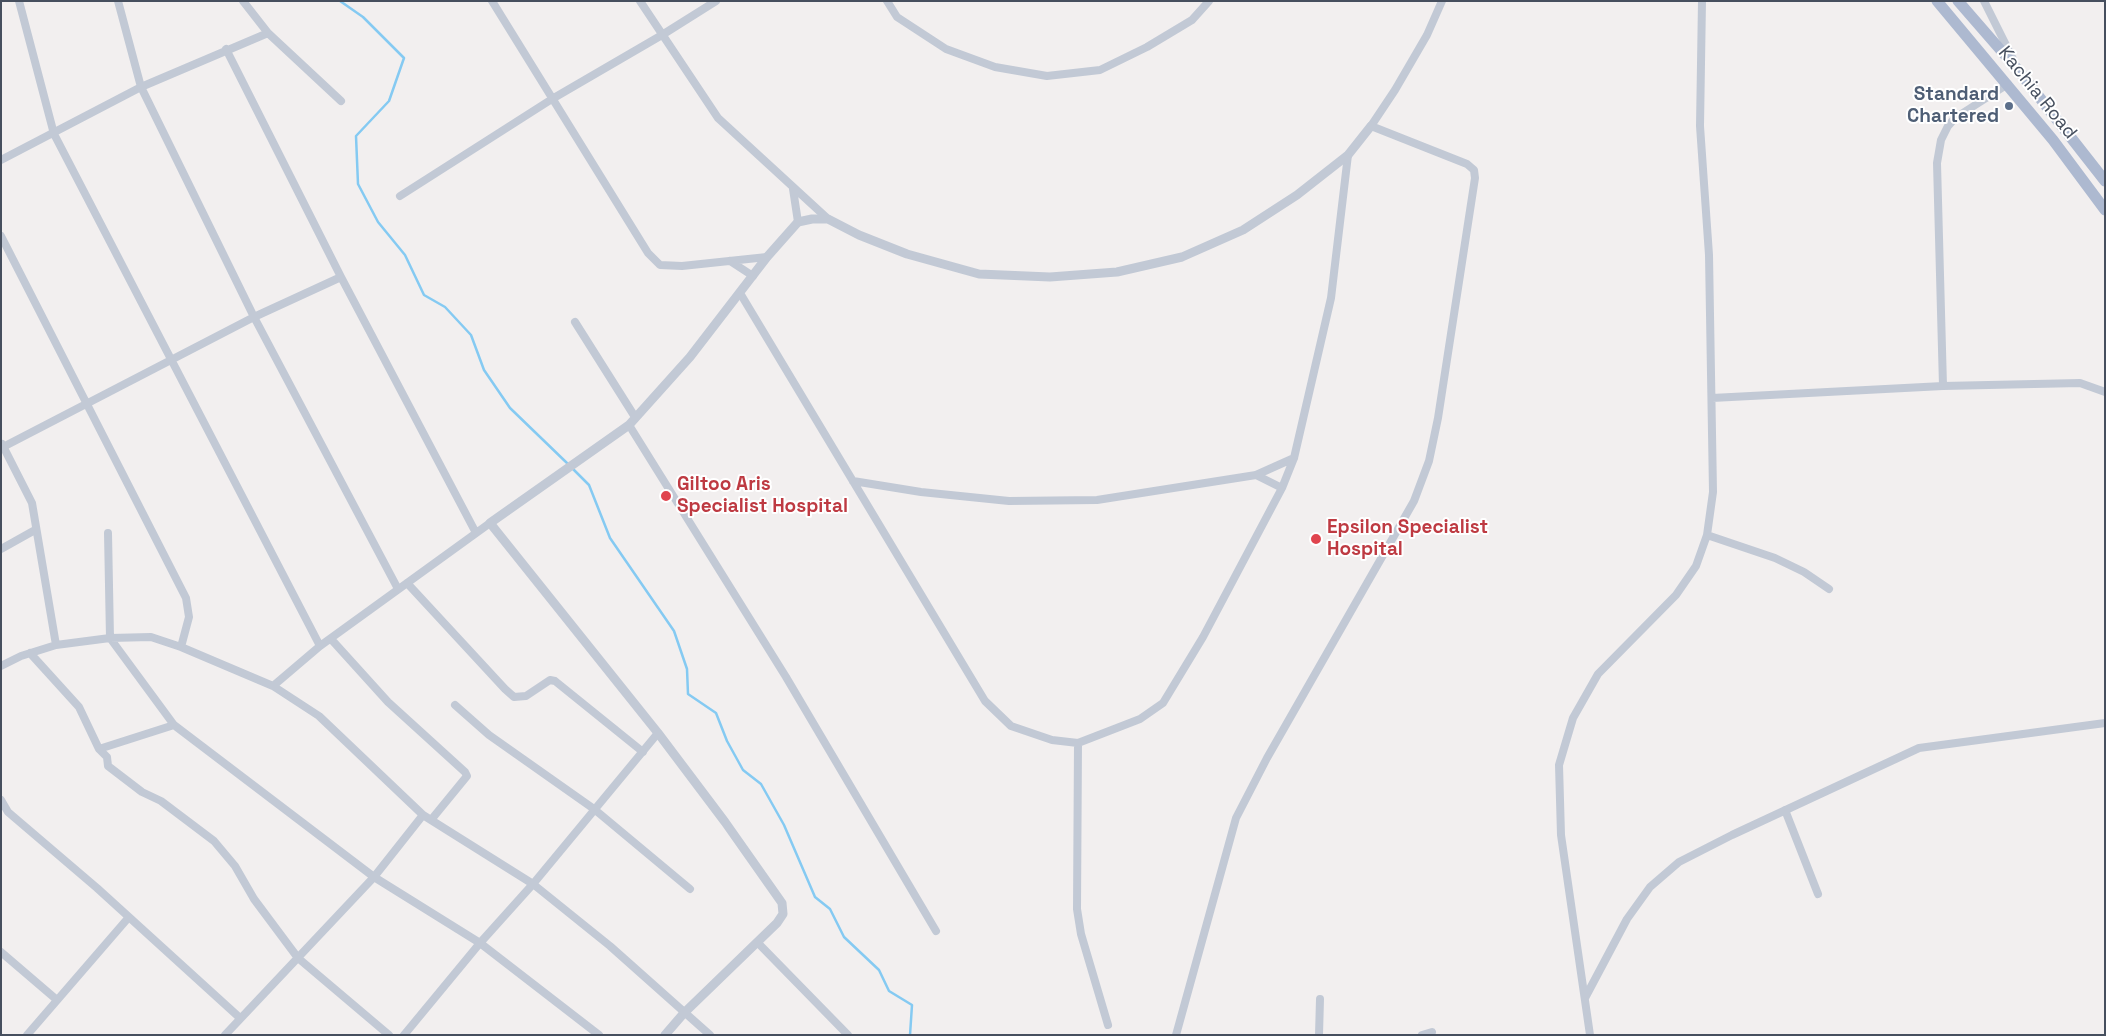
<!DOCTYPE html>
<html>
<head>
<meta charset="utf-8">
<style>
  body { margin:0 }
  #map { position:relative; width:2106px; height:1036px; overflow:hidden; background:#f2efef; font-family:"Space Grotesk",sans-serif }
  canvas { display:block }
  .frame { position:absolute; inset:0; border:2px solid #464f5e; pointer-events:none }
</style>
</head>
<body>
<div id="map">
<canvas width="2106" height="1036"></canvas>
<div class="frame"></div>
</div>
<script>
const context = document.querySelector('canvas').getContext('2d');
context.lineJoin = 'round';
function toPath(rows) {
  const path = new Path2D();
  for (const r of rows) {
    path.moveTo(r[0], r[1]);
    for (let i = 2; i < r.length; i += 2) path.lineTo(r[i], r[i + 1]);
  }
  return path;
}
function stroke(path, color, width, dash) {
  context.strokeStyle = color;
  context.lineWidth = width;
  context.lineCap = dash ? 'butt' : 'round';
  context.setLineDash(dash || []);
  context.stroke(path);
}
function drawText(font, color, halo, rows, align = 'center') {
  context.font = font + ' "Space Grotesk",sans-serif';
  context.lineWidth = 4;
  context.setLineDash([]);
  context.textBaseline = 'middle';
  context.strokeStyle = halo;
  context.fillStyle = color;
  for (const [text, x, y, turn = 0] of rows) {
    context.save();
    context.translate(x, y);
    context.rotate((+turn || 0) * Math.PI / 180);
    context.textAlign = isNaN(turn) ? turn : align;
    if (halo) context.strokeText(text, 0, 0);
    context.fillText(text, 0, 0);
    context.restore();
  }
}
stroke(toPath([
  [340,1,363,17,404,58,389,101,356,136,358,184,378,222,405,255,424,295,445,307,471,335,484,370,510,408,568,464],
  [572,468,589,485,610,538,674,631,687,669,688,694,716,713,727,741,743,770,761,784,784,825,815,897,830,909,844,937,879,970,889,991,912,1005,910,1035]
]), '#85caf2', 2.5);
stroke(toPath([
  [19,1,54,134,320,646],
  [118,1,141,87,254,317,398,589],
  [243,1,268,33,341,101],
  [492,1,648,253,660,265,682,266,767,257],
  [640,1,718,118,828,219],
  [887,1,897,17,946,49,995,67,1047,76,1100,70,1147,47,1192,20,1209,1],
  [1984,1,2013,59],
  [226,49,341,277,476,533],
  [1,160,141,87,268,33],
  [793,189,798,222],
  [400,196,552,99,662,35,716,1],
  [1,236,186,598,189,617,181,647],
  [730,261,753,276],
  [740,293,985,701,1011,726,1052,740,1078,743,1140,719,1163,703,1203,637,1282,488,1294,458,1331,298,1348,155],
  [575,322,635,417],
  [1943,386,1937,163,1941,140,1948,126,1955,118,2008,84],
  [1712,398,1943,386,2080,383,2105,392],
  [629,425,786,677,936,931],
  [2,444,32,503,56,645],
  [3,447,254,317,341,277],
  [1256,475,1282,488],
  [853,481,921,492,1009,501,1097,500,1256,475,1294,458],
  [108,533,110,638,174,725,374,877,480,943,599,1035],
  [1707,535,1775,558,1804,572,1829,589],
  [1,549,35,530],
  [407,583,505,689,514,697,526,696,550,680,555,681,643,752],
  [331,639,388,702,465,772,467,776,431,820],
  [30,653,79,707,99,749,107,757,108,766,142,792,161,801,214,841,235,866,254,899,298,958,389,1035],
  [1,666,21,656,56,645,110,638,151,637,181,647,273,686,319,716,423,815,533,884,610,946,710,1035],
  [273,686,320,646,490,523],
  [455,705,489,735,594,809,690,889],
  [1078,743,1077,909,1081,934,1108,1025],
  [99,749,174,725],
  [1,800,8,812,97,888,240,1018],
  [1785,810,1818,894],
  [758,943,848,1035],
  [1,952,57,1000],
  [1585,998,1627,919,1650,887,1679,862,1732,835,1919,748,2105,723],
  [27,1035,129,917],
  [225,1035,374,877,423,815],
  [404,1035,480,943,533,884,658,733],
  [1176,1035,1236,818,1267,758,1414,501,1429,461,1438,418,1475,178,1474,170,1467,164,1371,126,1395,90,1427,35,1442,1],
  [1319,1035,1320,999],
  [1422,1035,1432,1032],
  [1590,1035,1561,835,1559,765,1573,718,1598,674,1676,595,1696,566,1707,535,1713,492,1709,255,1700,126,1702,1]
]), '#c2c9d5', 8);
stroke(toPath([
  [665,1035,684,1013,777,923,783,914,782,903,725,822,658,733,490,523,629,425,690,357,767,257,798,222,812,219,828,219,859,235,907,254,979,274,1050,277,1117,272,1182,257,1243,230,1297,195,1348,155,1371,126]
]), '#c2c9d5', 9);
stroke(toPath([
  [1937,1,2053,140,2105,210],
  [1958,1,2018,70,2105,181]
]), '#adb9d0', 11);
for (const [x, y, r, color] of [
  [2009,106,5,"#5c6f8a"],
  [666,496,6,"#e0444e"],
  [1316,539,6,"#e0444e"]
]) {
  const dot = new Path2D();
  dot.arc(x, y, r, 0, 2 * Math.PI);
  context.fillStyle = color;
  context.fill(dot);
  stroke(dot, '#fff', 2);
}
drawText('19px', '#464f5e', '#fff', [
  ["Kachia Road",2037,93,51]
]);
drawText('bold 19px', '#4e5e75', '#fff', [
  ["Standard",1999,95],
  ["Chartered",1999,117]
], 'right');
drawText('bold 19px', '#be3a42', '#fff', [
  ["Giltoo Aris",677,485],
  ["Specialist Hospital",677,507],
  ["Epsilon Specialist",1327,528],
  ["Hospital",1327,550]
], 'left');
</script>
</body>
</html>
